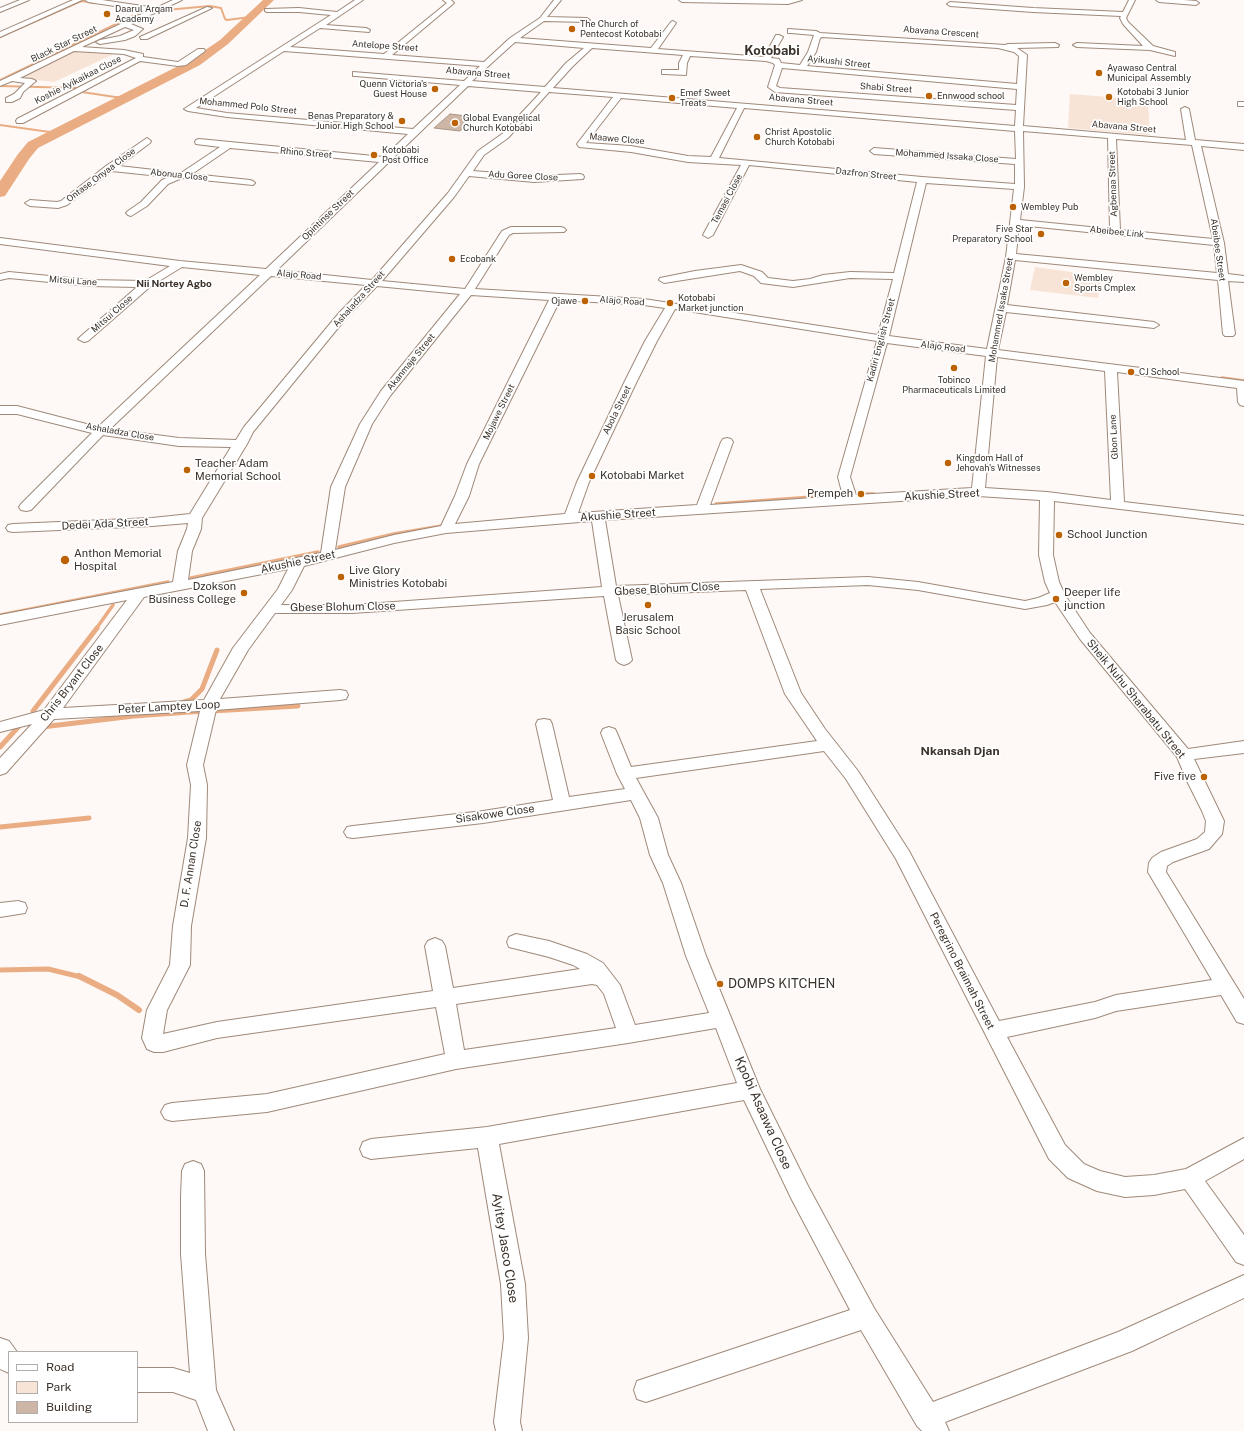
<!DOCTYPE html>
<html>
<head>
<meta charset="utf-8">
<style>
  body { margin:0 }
  #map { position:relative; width:1244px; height:1431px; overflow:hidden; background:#fef9f6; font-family:"Public Sans",sans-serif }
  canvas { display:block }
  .legend { position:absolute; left:8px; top:1351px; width:130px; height:72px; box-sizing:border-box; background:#fff; border:1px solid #b0adaa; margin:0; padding:5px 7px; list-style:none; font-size:12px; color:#3a312a }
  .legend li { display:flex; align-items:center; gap:8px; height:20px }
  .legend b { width:20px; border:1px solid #b0adaa }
</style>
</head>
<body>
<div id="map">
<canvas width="1244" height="1431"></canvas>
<ul class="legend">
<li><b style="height:5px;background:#fff"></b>Road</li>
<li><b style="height:11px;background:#f8e4d6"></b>Park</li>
<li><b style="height:11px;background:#cdb6a6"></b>Building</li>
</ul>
</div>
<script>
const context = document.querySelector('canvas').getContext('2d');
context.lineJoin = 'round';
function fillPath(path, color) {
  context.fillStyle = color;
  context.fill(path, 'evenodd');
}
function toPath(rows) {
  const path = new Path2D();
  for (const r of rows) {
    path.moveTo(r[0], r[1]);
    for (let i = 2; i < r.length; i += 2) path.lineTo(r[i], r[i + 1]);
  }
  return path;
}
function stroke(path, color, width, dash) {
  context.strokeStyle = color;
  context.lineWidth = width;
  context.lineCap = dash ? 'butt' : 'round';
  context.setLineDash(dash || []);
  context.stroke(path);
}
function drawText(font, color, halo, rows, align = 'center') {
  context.font = font + ' "Public Sans",sans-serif';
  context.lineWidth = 3.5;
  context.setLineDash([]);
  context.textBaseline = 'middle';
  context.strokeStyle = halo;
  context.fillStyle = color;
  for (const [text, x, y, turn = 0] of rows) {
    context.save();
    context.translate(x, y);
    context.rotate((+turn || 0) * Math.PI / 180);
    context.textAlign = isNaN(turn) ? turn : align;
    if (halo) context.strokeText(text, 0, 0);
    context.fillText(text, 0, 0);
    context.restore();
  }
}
fillPath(toPath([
  [81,48,118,52,54,82,20,78],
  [1070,94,1148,100,1150,135,1068,128],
  [1035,267,1101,276,1098,298,1030,290]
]), '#f8e4d6');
stroke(toPath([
  [155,11,210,6,221,8,225,19,227,20,250,17],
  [0,37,79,2,83,1,93,3],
  [0,80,145,10,140,9],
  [0,86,76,88,78,91,82,92,115,97,129,97],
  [0,125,57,133]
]), '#eaad83', 2);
stroke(toPath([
  [1222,378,1244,381],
  [860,494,874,494],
  [716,504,840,495],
  [339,547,394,534,442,526],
  [191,578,318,552],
  [0,615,168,582],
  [96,629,113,605]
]), '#eaad83', 3.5);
stroke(toPath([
  [184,702,191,700,202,689,217,650],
  [33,711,97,628],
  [212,711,298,706],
  [42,727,134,716,204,711],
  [0,747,21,724],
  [0,827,89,818],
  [0,970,48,969,81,977]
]), '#eaad83', 5);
stroke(toPath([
  [79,976,117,995,139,1010]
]), '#eaad83', 6);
fillPath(toPath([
  [263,0,274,0,228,44,200,65,38,148,29,159,5,196,0,197,0,181,18,154,28,142,192,59,220,40,263,0]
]), '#eaad83');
const building = toPath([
  [450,114,475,117,460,131,434,128,450,114]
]);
fillPath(building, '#cdb6a6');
stroke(building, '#aa9384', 1);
const minor = toPath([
  [20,0,29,0,0,12,0,8,20,0],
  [73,0,82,0,0,37,0,32,73,0],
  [85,0,102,0,156,8,173,0,182,0,131,24,143,29,135,36,125,40,100,44,96,42,100,40,120,36,134,30,125,27,82,47,124,50,143,54,143,57,178,62,198,49,204,49,205,51,186,65,178,66,140,61,23,123,17,123,16,121,17,119,136,58,124,54,74,51,20,78,32,79,36,81,23,92,20,98,12,102,6,102,6,98,14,94,25,83,12,81,0,86,0,81,148,11,88,2,85,0],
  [355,0,363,0,326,25,366,28,370,30,369,32,320,28,290,47,384,54,447,3,443,0,451,0,454,3,392,55,484,62,510,38,540,18,554,0,561,0,547,17,587,18,590,20,587,22,544,21,520,38,651,48,671,22,673,21,676,23,658,49,764,57,776,35,779,35,783,37,771,58,779,59,781,63,800,65,808,52,814,35,791,33,788,33,788,29,816,31,820,33,1005,45,1008,44,1055,43,1059,45,1058,47,1017,48,1027,55,1023,126,1186,140,1181,109,1185,107,1189,109,1195,140,1244,144,1244,150,1201,146,1224,243,1228,274,1244,276,1244,282,1228,281,1235,334,1233,336,1225,336,1223,334,1218,280,1015,260,1007,305,1154,322,1159,325,1154,328,1006,312,998,350,1244,381,1244,406,1240,405,1238,402,1237,388,1117,372,1124,502,1244,516,1244,524,1054,501,1053,555,1059,582,1065,595,1090,633,1188,749,1244,741,1244,753,1194,759,1224,821,1222,834,1209,849,1173,862,1167,866,1166,872,1244,999,1244,1024,1237,1022,1221,995,1116,1011,1095,1018,1007,1037,1065,1145,1084,1164,1100,1171,1125,1177,1154,1175,1186,1169,1244,1138,1244,1159,1205,1181,1244,1235,1244,1265,1236,1262,1185,1189,1154,1195,1125,1197,1097,1191,1068,1178,1049,1159,896,859,846,779,824,751,636,778,658,818,668,855,681,883,706,956,760,1089,808,1186,874,1308,933,1402,1118,1332,1244,1275,1244,1298,1132,1351,945,1422,949,1431,922,1431,917,1426,861,1330,646,1402,637,1399,634,1390,637,1381,850,1310,792,1200,744,1100,499,1144,525,1284,528,1338,520,1422,522,1431,496,1431,494,1422,504,1338,501,1284,478,1148,371,1159,363,1156,360,1149,363,1142,371,1139,487,1127,737,1083,716,1028,628,1043,456,1069,267,1112,172,1121,165,1119,161,1112,165,1105,172,1103,267,1094,445,1054,436,1007,217,1038,163,1052,154,1052,147,1049,142,1038,147,1010,170,965,173,926,188,838,191,785,187,765,200,711,54,719,6,773,0,775,0,758,32,724,0,732,0,722,44,710,127,600,0,625,0,615,173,582,178,551,187,529,188,523,152,526,13,532,8,531,6,528,8,525,13,524,152,518,190,514,231,447,179,446,103,435,31,510,26,511,21,510,19,507,21,504,92,433,17,414,0,414,0,406,17,406,98,427,260,275,182,267,151,286,88,341,84,342,78,339,80,337,137,287,90,286,9,278,0,280,0,274,9,272,90,280,145,281,170,266,0,244,0,238,180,261,266,269,379,162,230,148,192,174,250,180,253,181,255,183,253,185,182,178,168,184,147,206,131,216,128,215,126,213,128,211,141,202,162,180,169,177,112,171,67,205,58,208,30,206,25,203,30,200,57,202,61,201,106,166,147,138,151,141,150,143,119,166,181,173,220,147,196,144,195,142,196,140,199,139,384,157,408,134,227,117,188,111,184,109,331,15,299,12,267,12,265,11,265,9,299,8,337,12,355,0],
  [822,37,998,48,1014,52,1019,56,1017,84,807,66,816,52,820,38,822,37],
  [515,42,584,48,566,63,545,87,472,81,515,42],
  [592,48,683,55,679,63,679,70,662,70,662,74,665,74,686,75,687,63,690,56,766,61,773,63,775,65,768,87,775,92,1016,110,1015,126,553,88,572,67,592,48],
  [284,51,480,66,464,81,353,72,353,76,356,76,460,85,413,129,227,113,196,108,284,51],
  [782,68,1017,89,1016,105,780,88,776,86,782,68],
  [468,86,541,92,502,134,478,151,448,193,372,280,277,270,468,86],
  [549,92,613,97,577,144,579,147,631,152,688,162,741,165,703,235,708,238,713,235,749,165,917,182,894,273,850,272,823,275,810,279,793,281,768,278,762,272,741,265,695,271,660,278,659,280,664,283,740,271,754,276,761,283,793,287,850,278,893,279,878,335,644,299,475,289,509,235,513,233,564,232,566,230,564,228,561,227,511,227,502,231,465,289,382,281,454,197,469,176,534,182,583,179,584,177,583,175,580,174,534,176,473,171,484,155,508,138,549,92],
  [621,98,737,108,711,157,688,156,631,146,586,143,621,98],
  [744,108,1015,131,1016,159,874,148,870,151,874,154,1015,164,1015,184,922,177,719,158,744,108],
  [1023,131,1108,138,1110,229,1020,220,1024,187,1023,131],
  [1116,139,1192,145,1213,239,1120,230,1116,139],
  [926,183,1014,189,1006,257,987,349,889,336,926,183],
  [1019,225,1214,245,1217,273,1016,254,1019,225],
  [271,276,366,285,339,313,244,427,236,440,179,438,110,429,271,276],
  [377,286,460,294,381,391,360,424,331,487,321,553,188,580,192,551,201,529,202,518,247,444,253,432,347,317,377,286],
  [471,295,549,300,467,464,455,496,441,526,394,535,335,550,345,487,372,424,390,396,471,295],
  [560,300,644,305,665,308,645,341,624,383,577,482,565,514,455,524,469,496,479,464,560,300],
  [675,309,877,341,838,477,843,496,710,505,733,442,731,439,727,438,723,439,721,442,697,505,578,513,589,482,636,383,657,341,675,309],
  [887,343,986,356,972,488,856,495,850,477,887,343],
  [997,357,1105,371,1111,500,1047,492,985,488,997,357],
  [978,496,1040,500,1039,555,1045,582,1050,593,1038,598,1025,601,918,582,868,577,616,586,605,520,978,496],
  [592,521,602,587,352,605,281,605,292,590,304,566,394,543,446,533,592,521],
  [288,569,278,589,233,648,204,700,63,708,144,597,288,569],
  [868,585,918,590,1025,609,1047,605,1055,602,1080,639,1177,757,1188,783,1202,811,1206,821,1205,832,1197,839,1161,852,1152,858,1149,863,1148,872,1212,980,1116,995,1095,1002,999,1021,909,851,858,771,825,729,801,693,760,589,868,585],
  [746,590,785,694,817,741,631,767,617,733,615,729,609,727,603,729,601,733,617,774,625,789,569,797,552,724,550,720,544,719,538,720,536,724,553,800,483,811,353,826,347,827,344,832,347,837,353,838,483,823,631,800,640,818,650,855,663,883,686,956,709,1013,635,1025,620,985,603,963,587,954,549,941,516,934,509,937,507,942,509,947,549,957,573,965,580,969,453,988,445,946,442,941,435,938,428,941,425,946,433,991,217,1022,163,1034,167,1010,190,965,191,926,206,838,207,785,203,765,216,710,340,700,346,699,348,695,346,691,340,690,220,699,248,650,275,613,352,613,604,596,616,660,619,663,624,665,629,663,632,660,618,595,746,590],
  [592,984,597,985,604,994,616,1028,464,1050,456,1004,592,984],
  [679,0,802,0,788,4,682,2,679,0],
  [1129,0,1135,0,1126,18,1128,22,1153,46,1175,52,1175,56,1150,50,1077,47,1073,45,1077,43,1143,46,1123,24,1120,18,1121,16,1033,12,950,6,947,4,950,2,1033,8,1123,12,1129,0],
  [1156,0,1184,0,1196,1,1199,3,1196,5,1159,2,1156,0],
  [207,7,212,8,147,39,141,39,140,37,207,7],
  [1238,102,1244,102,1244,106,1238,106,1238,102],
  [18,901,25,903,27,908,25,913,0,917,0,903,18,901],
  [193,1161,201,1164,204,1171,205,1254,216,1390,234,1431,208,1431,196,1400,173,1392,137,1392,137,1368,173,1368,190,1373,181,1254,181,1197,182,1171,185,1164,193,1161],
  [0,1338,9,1341,17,1352,9,1352,9,1373,0,1369,0,1338]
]);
stroke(minor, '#9f897a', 2);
fillPath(minor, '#fff');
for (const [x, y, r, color] of [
  [107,14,4,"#bc6202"],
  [572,29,4,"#bc6202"],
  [1099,73,4,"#bc6202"],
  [435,89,4,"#bc6202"],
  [929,96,4,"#bc6202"],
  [1109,97,4,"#bc6202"],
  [672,98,4,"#bc6202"],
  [402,121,4,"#bc6202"],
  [455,123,4,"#bc6202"],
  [757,137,4,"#bc6202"],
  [374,155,4,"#bc6202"],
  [1013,207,4,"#bc6202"],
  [1041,234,4,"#bc6202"],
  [452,259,4,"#bc6202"],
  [1066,283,4,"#bc6202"],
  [585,301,4,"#bc6202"],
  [670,303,4,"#bc6202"],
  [954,368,4,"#bc6202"],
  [1131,372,4,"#bc6202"],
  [948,463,4,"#bc6202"],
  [187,470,4,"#bc6202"],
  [592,476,4,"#bc6202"],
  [861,494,4,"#bc6202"],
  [1059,535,4,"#bc6202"],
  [65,560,5,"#bc6202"],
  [341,577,4,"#bc6202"],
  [244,593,4,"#bc6202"],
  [1056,599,4,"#bc6202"],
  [648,605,4,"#bc6202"],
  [1204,777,4,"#bc6202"],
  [720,984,4,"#bc6202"]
]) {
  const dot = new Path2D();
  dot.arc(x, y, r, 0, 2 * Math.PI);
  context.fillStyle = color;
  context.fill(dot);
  stroke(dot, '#fff', 1.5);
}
drawText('9px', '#3a312a', '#fff', [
  ["Daarul Arqam",115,9],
  ["Academy",115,19],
  ["The Church of",580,24],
  ["Pentecost Kotobabi",580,34],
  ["Ayawaso Central",1107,68],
  ["Municipal Assembly",1107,78],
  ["Quenn Victoria's",427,84,"right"],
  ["Guest House",427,94,"right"],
  ["Kotobabi 3 Junior",1117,92],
  ["High School",1117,102],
  ["Emef Sweet",680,93],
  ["Treats",680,103],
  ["Ennwood school",937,96],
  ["Benas Preparatory &",394,116,"right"],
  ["Junior High School",394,126,"right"],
  ["Global Evangelical",463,118],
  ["Church Kotobabi",463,128],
  ["Christ Apostolic",765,132],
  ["Church Kotobabi",765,142],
  ["Kotobabi",382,150],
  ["Post Office",382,160],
  ["Wembley Pub",1021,207],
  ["Five Star",1033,229,"right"],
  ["Preparatory School",1033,239,"right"],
  ["Ecobank",460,259],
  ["Wembley",1074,278],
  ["Sports Cmplex",1074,288],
  ["Kotobabi",678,298],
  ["Market junction",678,308],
  ["Ojawe",577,301,"right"],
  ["CJ School",1139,372],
  ["Tobinco",954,380,"center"],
  ["Pharmaceuticals Limited",954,390,"center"],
  ["Kingdom Hall of",956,458],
  ["Jehovah's Witnesses",956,468]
], 'left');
drawText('9px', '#3a312a', '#fff', [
  ["Abavana Crescent",941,32,4],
  ["Black Star Street",64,44,-26],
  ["Antelope Street",385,46,4],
  ["Ayikushi Street",839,62,6],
  ["Abavana Street",478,73,5],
  ["Koshie Ayikaikaa Close",78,80,-27],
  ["Shabi Street",886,88,4],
  ["Abavana Street",801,100,5],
  ["Mohammed Polo Street",248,106,6],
  ["Abavana Street",1124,127,5],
  ["Maawe Close",617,139,5],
  ["Rhino Street",306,153,5],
  ["Mohammed Issaka Close",947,156,4],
  ["Dazfron Street",866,174,6],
  ["Ontase Onyaa Close",101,175,-37],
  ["Abonua Close",179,175,6],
  ["Adu Goree Close",523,176,3],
  ["Agbenaa Street",1113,184,-92],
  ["Temasi Close",727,199,-62],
  ["Opintinse Street",328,215,-44],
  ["Abeibee Link",1117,232,6],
  ["Abeibee Street",1218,250,82],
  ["Alajo Road",299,275,5],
  ["Mitsui Lane",73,281,4],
  ["Ashaladza Street",359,299,-48],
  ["Alajo Road",622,301,4],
  ["Mohammed Issaka Street",1001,310,-80],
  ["Mitsui Close",112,314,-41],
  ["Kadiri English Street",881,340,-75],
  ["Alajo Road",943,347,7],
  ["Akanmaje Street",411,362,-51],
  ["Abola Street",617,410,-64],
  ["Mojawe Street",499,412,-64],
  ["Ashaladza Close",120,432,10],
  ["Gbon Lane",1114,437,-93]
]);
drawText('bold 10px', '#3a312a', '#fff', [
  ["Nii Nortey Agbo",174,284]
]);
drawText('11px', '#3a312a', '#fff', [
  ["Teacher Adam",195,464],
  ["Memorial School",195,477],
  ["Kotobabi Market",600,476],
  ["Prempeh",853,494,"right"],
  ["School Junction",1067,535],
  ["Anthon Memorial",74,554],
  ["Hospital",74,567],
  ["Live Glory",349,571],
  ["Ministries Kotobabi",349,584],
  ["Dzokson",236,587,"right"],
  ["Business College",236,600,"right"],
  ["Deeper life",1064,593],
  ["junction",1064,606],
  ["Jerusalem",648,618,"center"],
  ["Basic School",648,631,"center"],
  ["Five five",1196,777,"right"]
], 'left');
drawText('11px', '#3a312a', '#fff', [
  ["Akushie Street",942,495,-3],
  ["Akushie Street",618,515,-4],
  ["Dedei Ada Street",105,524,-3],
  ["Akushie Street",298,562,-12],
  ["Gbese Blohum Close",667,589,-3],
  ["Gbese Blohum Close",343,607,-1],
  ["Chris Bryant Close",72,683,-52],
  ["Sheik Nuhu Sharabatu Street",1136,699,51],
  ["Peter Lamptey Loop",169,707,-3],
  ["Sisakowe Close",495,814,-8],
  ["D. F. Annan Close",191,864,-81],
  ["Peregrino Braimah Street",962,971,63]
]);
drawText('bold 12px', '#3a312a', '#fff', [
  ["Nkansah Djan",960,751]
]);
drawText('bold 13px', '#3a312a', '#fff', [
  ["Kotobabi",772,51]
]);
drawText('13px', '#3a312a', '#fff', [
  ["DOMPS KITCHEN",728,984]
], 'left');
drawText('13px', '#3a312a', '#fff', [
  ["Kpobi Asaawa Close",763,1113,66],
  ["Ayitey Jasco Close",505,1248,81]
]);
</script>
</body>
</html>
